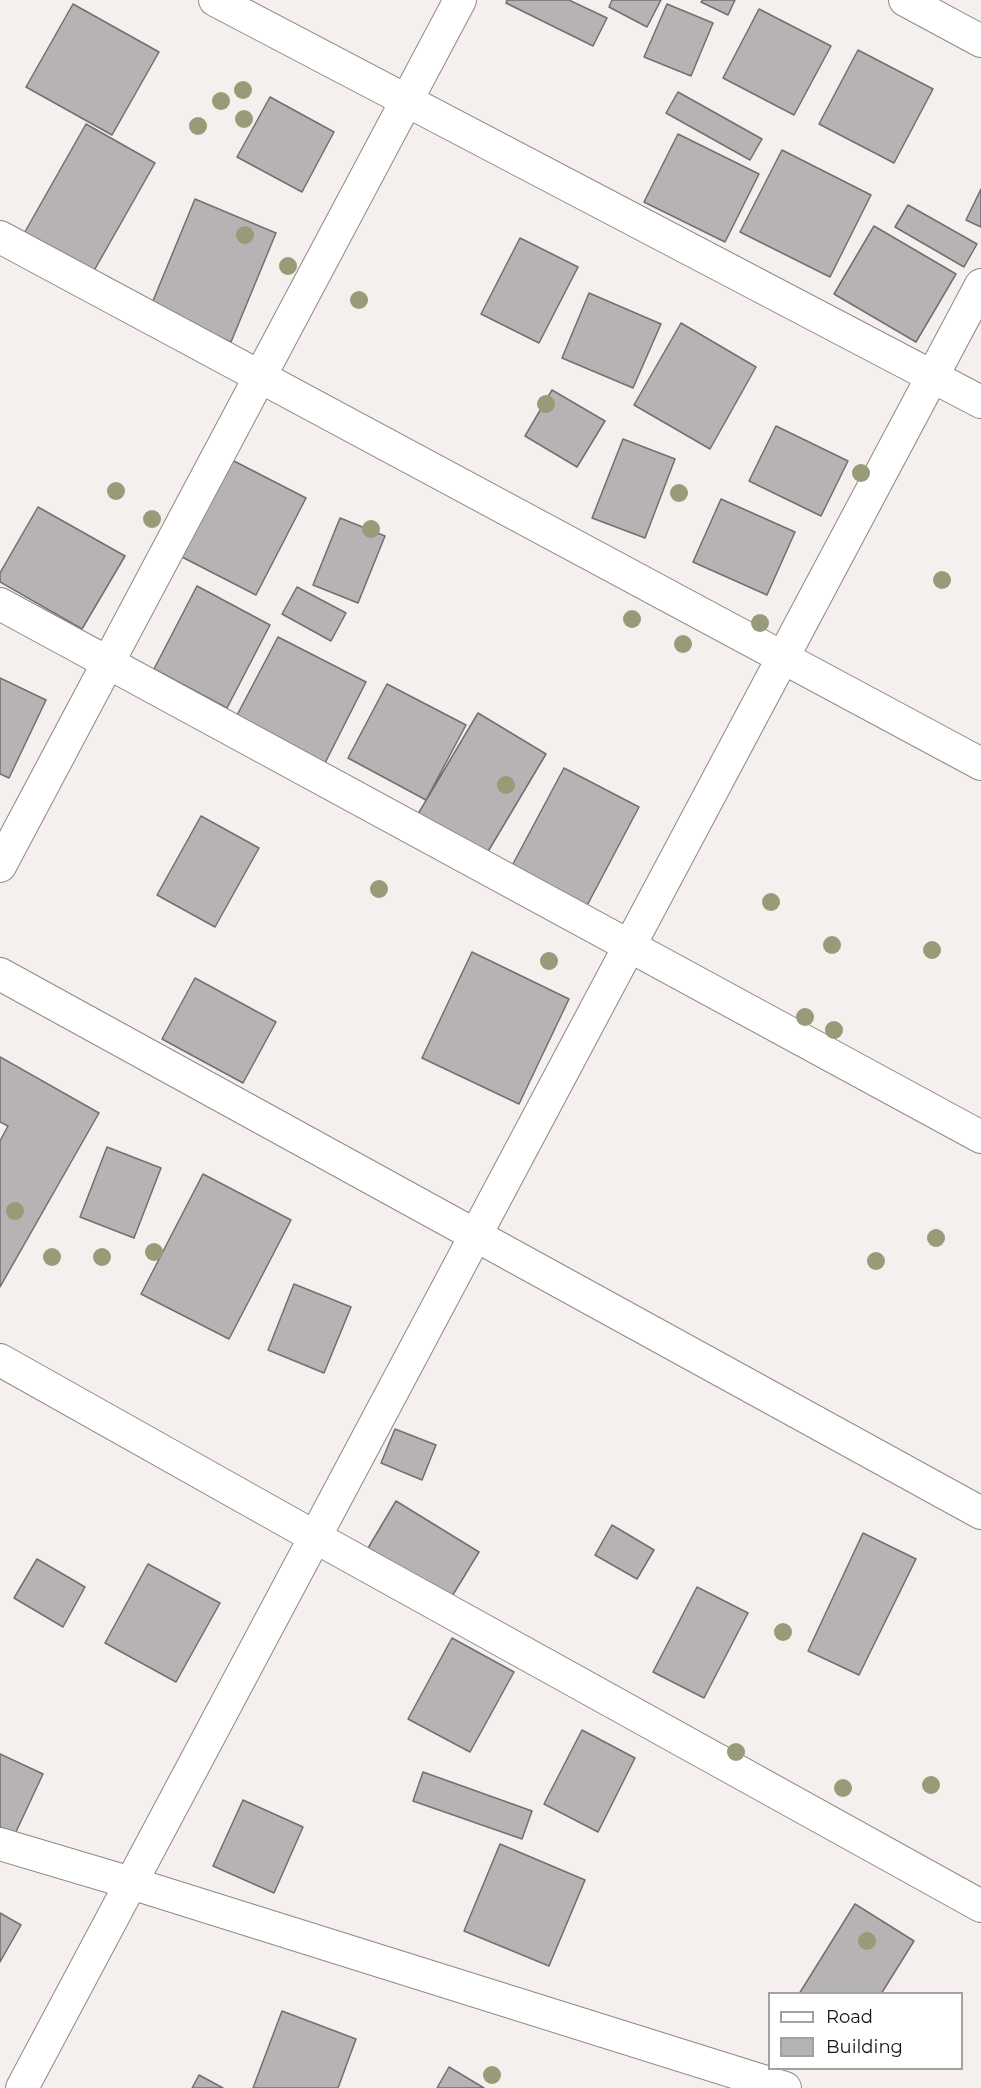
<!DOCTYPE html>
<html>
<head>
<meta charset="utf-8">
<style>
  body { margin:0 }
  #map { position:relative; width:981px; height:2088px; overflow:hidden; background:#f5f0ee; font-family:Montserrat,sans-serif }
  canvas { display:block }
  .legend { position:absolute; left:768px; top:1992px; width:195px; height:78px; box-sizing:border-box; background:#fff; border:2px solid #a2a1a1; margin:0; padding:8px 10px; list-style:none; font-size:18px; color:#171514 }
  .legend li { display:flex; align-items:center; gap:12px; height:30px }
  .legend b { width:30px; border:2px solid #a2a1a1 }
</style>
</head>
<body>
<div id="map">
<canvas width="981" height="2088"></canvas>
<ul class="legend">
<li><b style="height:8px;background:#fff"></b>Road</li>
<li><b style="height:16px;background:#b7b2b4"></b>Building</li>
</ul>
</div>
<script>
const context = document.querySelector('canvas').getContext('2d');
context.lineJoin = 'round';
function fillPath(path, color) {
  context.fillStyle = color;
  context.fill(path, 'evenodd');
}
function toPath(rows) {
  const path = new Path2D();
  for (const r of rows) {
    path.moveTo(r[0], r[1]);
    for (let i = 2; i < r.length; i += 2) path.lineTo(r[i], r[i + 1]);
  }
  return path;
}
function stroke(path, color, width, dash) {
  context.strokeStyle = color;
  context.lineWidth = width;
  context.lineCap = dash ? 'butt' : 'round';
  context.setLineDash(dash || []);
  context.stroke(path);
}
const building = toPath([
  [507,0,569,0,607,18,593,46,506,3,507,0],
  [612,0,661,0,647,27,609,7,612,0],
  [703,0,735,0,728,15,701,2,703,0],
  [73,4,159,52,112,135,26,87,73,4],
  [667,4,713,23,691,76,644,57,667,4],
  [759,9,831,46,794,115,723,78,759,9],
  [858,50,933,89,894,163,819,124,858,50],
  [678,92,762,139,750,160,666,113,678,92],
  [270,97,334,132,302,192,237,157,270,97],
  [86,124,155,163,91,276,22,237,86,124],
  [678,134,759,174,725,242,644,202,678,134],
  [782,150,871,195,830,277,740,232,782,150],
  [981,189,981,227,966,220,981,189],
  [195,199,276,233,231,342,150,308,195,199],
  [908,205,977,244,964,267,895,227,908,205],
  [874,226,956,274,916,342,834,294,874,226],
  [520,238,578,267,539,343,481,314,520,238],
  [589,293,661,324,633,388,562,358,589,293],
  [681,323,756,367,710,449,634,405,681,323],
  [552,390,605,421,577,467,525,436,552,390],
  [776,426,848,461,821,516,749,481,776,426],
  [623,439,675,459,645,538,592,518,623,439],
  [230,459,306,498,256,595,180,556,230,459],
  [721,499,795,532,767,595,693,562,721,499],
  [38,507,125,556,82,629,0,582,0,573,38,507],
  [340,518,385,536,358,603,313,585,340,518],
  [197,586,270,625,227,708,154,669,197,586],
  [297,587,346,613,331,641,282,614,297,587],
  [278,637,366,682,324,765,235,719,278,637],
  [0,678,46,700,9,778,0,774,0,678],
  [387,684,466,725,426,800,348,758,387,684],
  [478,713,546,754,483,860,415,819,478,713],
  [564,768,639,807,581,917,506,877,564,768],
  [201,816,259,848,215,927,157,895,201,816],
  [472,952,569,999,519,1104,422,1058,472,952],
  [195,978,276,1022,243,1083,162,1039,195,978],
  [0,1057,99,1113,0,1287,0,1141,8,1126,0,1122,0,1057],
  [107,1147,161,1168,134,1238,80,1217,107,1147],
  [203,1174,291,1220,229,1339,141,1294,203,1174],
  [294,1284,351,1307,324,1373,268,1350,294,1284],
  [395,1429,436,1445,422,1480,381,1463,395,1429],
  [396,1501,479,1552,451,1598,368,1548,396,1501],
  [612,1525,654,1550,637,1579,595,1555,612,1525],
  [863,1533,916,1559,859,1675,808,1651,863,1533],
  [37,1559,85,1587,63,1627,14,1598,37,1559],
  [148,1564,220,1603,176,1682,105,1643,148,1564],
  [697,1587,748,1613,704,1698,653,1672,697,1587],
  [452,1638,514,1672,470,1752,408,1719,452,1638],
  [582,1730,635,1758,598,1832,544,1804,582,1730],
  [0,1754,43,1774,15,1834,0,1827,0,1754],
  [423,1772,532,1811,522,1839,413,1801,423,1772],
  [243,1800,303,1827,274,1893,213,1866,243,1800],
  [500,1844,585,1880,549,1966,464,1931,500,1844],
  [855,1904,914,1941,881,1994,799,1994,855,1904],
  [0,1913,21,1925,0,1962,0,1913],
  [282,2011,356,2039,338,2088,253,2088,282,2011],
  [449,2067,484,2088,437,2088,449,2067],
  [199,2075,223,2088,192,2088,199,2075]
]);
fillPath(building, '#b7b2b4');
stroke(building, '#736e70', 1.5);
const minor = toPath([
  [215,0,981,402],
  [905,0,981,41],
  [0,237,981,764],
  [0,604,981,1137],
  [0,866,460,0],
  [0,974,981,1513],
  [0,1360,315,1537,981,1906],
  [0,1844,131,1883,785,2088],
  [22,2088,981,285]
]);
stroke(minor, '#8e8987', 34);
stroke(minor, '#fff', 32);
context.fillStyle = '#979b77';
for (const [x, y] of [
  [243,90],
  [221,101],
  [244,119],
  [198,126],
  [245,235],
  [288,266],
  [359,300],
  [546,404],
  [861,473],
  [116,491],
  [679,493],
  [152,519],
  [371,529],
  [942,580],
  [632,619],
  [760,623],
  [683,644],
  [506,785],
  [379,889],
  [771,902],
  [832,945],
  [932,950],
  [549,961],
  [805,1017],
  [834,1030],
  [15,1211],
  [936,1238],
  [154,1252],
  [52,1257],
  [102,1257],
  [876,1261],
  [783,1632],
  [736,1752],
  [931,1785],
  [843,1788],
  [867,1941],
  [492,2075]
]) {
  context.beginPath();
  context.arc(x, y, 9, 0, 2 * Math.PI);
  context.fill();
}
</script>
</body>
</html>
